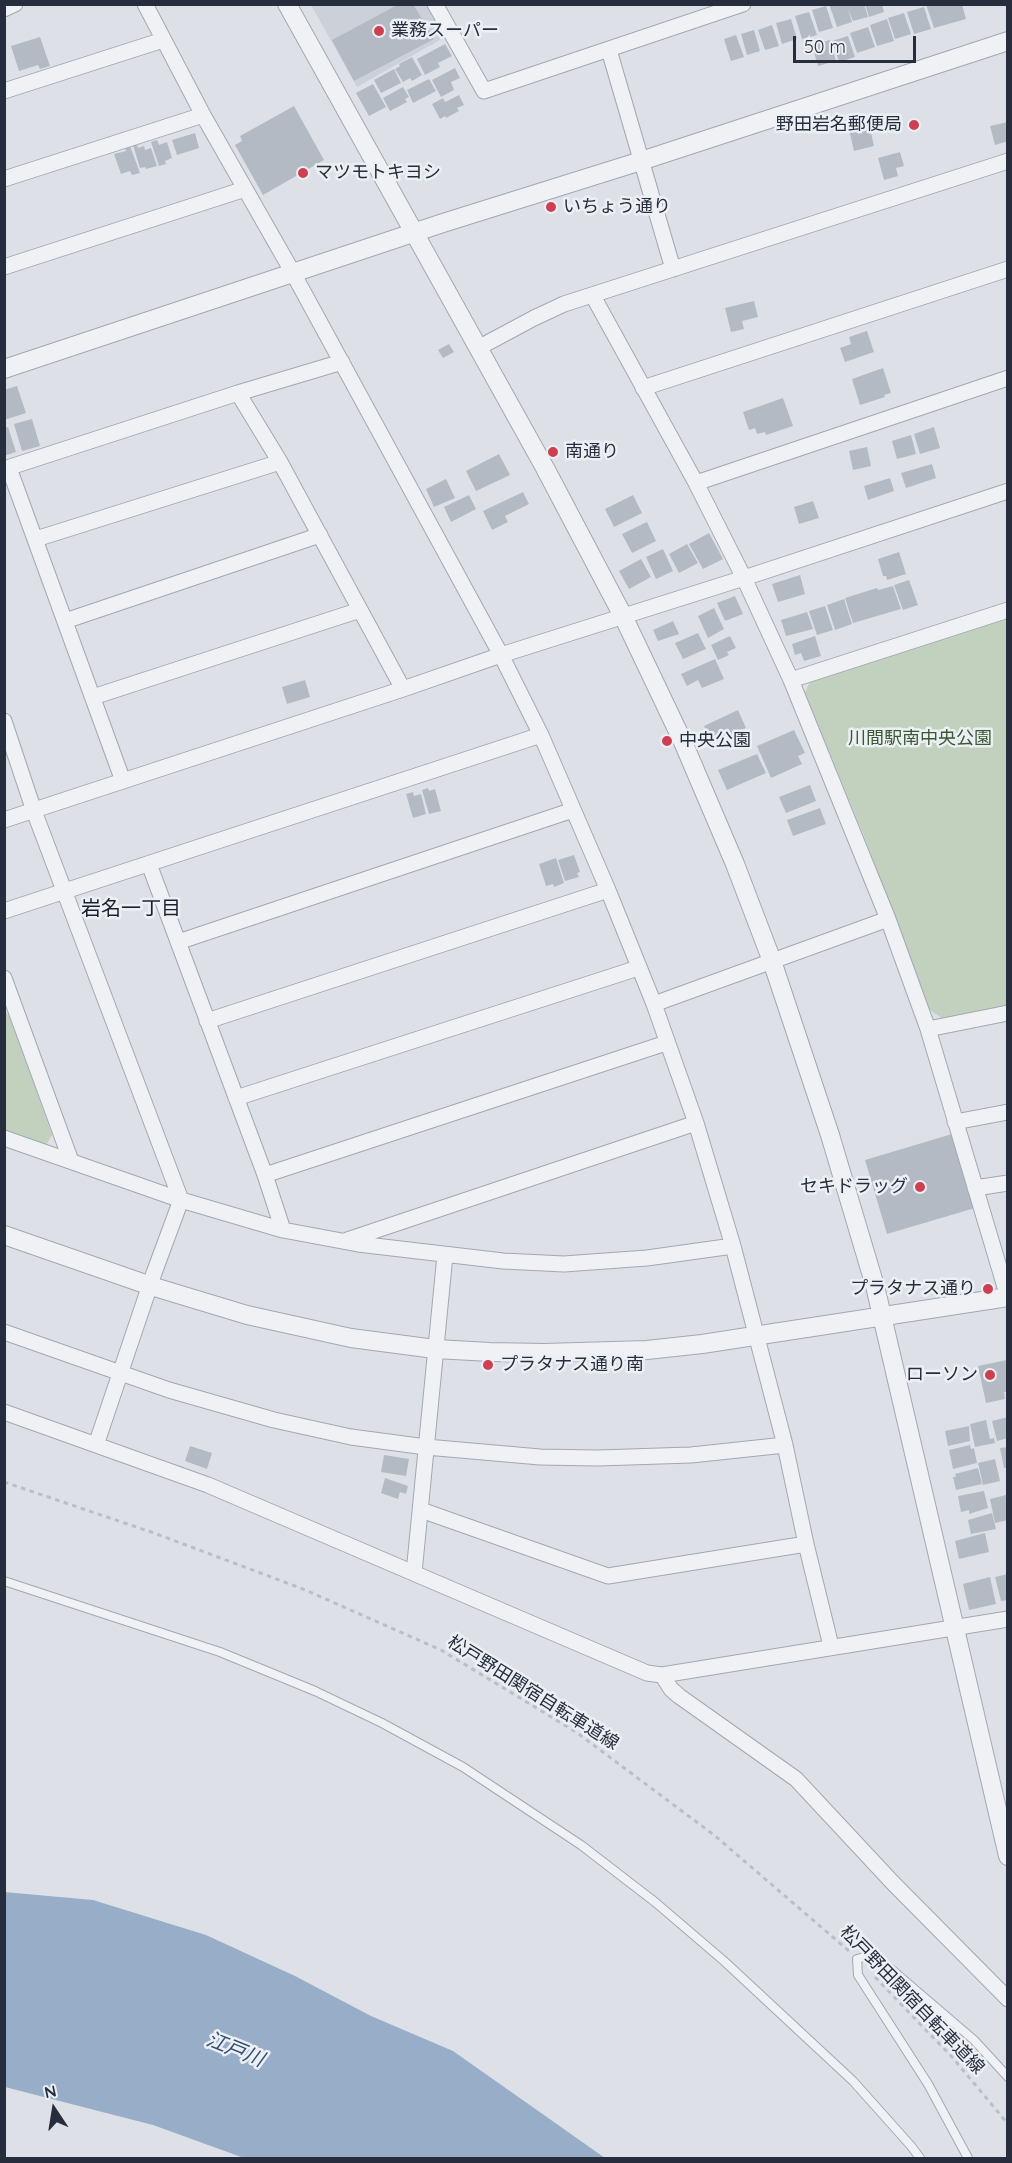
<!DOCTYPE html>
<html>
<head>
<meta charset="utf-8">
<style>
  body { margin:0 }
  #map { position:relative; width:1012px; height:2163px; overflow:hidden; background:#dde1e7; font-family:Quicksand,sans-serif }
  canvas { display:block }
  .frame { position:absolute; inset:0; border:6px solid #262e3e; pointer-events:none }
  .north { position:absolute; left:24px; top:2079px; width:60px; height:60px; -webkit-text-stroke:4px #ecf0f5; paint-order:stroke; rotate:348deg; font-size:16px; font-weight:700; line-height:24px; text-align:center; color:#262e3e }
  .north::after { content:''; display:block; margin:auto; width:21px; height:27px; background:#262e3e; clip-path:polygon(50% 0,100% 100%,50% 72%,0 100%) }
  .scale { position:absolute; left:793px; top:36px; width:123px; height:27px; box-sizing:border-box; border:3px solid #262e3e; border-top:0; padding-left:8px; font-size:18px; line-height:21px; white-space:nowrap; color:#262e3e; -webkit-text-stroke:4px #ecf0f5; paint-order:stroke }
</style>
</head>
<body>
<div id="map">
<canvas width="1012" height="2163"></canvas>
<div class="frame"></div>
<div class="north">N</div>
<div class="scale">50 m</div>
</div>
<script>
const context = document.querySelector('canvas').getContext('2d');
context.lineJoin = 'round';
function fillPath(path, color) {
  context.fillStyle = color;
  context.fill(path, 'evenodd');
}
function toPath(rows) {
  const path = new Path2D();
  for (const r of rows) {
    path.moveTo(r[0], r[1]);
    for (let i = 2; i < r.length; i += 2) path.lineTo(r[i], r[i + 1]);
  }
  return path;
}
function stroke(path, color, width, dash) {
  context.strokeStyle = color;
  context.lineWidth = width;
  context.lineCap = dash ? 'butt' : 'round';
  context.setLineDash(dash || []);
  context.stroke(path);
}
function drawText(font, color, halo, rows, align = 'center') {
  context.font = font + ' Quicksand,"Noto Sans JP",sans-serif';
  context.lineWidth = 5;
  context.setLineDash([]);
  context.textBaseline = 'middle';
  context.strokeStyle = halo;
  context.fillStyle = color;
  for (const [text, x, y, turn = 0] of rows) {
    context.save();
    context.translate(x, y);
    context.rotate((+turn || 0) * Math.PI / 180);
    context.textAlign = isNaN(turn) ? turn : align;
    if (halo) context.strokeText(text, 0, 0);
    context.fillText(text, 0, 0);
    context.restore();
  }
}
fillPath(toPath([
  [311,5,427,5,445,37,357,87]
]), '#cbd0d9');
fillPath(toPath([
  [1007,618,1007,1006,943,1019,930,1010,864,836,805,693,810,681],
  [4,1012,9,1014,52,1135,46,1145,5,1130]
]), '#c2d1be');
fillPath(toPath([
  [4,1892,93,1900,206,1935,295,1976,371,2016,453,2051,605,2158,244,2158,153,2125,5,2087]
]), '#97adc8');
fillPath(toPath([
  [399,4,413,4,434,39,354,81,332,40],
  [829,4,864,4,868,17,853,21,848,9,852,22,837,27],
  [865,4,882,4,884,12,869,17],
  [926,4,962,4,966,19,934,28],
  [826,6,833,28,819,32,812,10],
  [924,7,931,29,914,34,907,12],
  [809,12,817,35,802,39,795,16],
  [904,13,911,34,895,39,888,18],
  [791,19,797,39,782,44,776,23],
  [887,19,894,41,877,46,870,25],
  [772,25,779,46,765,50,758,30],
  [868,27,875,47,857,53,850,33],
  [754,30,760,51,747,55,741,34],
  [736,35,744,57,731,61,724,39],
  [848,36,855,57,839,62,832,41],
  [40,37,50,66,40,69,38,65,19,71,11,46],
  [830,40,836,61,818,66,812,45],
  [445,44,452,56,438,63,440,67,425,75,417,59],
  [412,57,422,75,412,81,410,78,403,82,395,69,400,66,399,64],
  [455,68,460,78,451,82,454,90,441,97,432,80],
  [394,69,401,83,381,93,374,80],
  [429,79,436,91,413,103,407,90],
  [373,84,386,107,369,116,356,93],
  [403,87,409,97,405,99,407,102,390,111,383,98],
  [459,95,464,105,457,108,459,111,446,118,445,116,440,119,432,104,443,98,445,102],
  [294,106,324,160,263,195,235,145,242,141,240,136],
  [868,120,874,146,854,151,848,125],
  [1008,122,1008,141,995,145,990,126],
  [195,133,199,148,177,155,172,140],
  [157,140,159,145,167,142,172,158,165,161,166,164,159,166,151,142],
  [137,144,138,148,144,146,145,150,151,148,157,166,146,169,145,167,140,168,133,145],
  [130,146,140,173,132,175,130,171,121,174,114,154,126,151,125,148],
  [900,152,904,166,896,168,898,176,884,180,878,158],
  [754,301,758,317,742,321,744,329,731,332,725,308],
  [867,331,874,352,845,362,840,348,851,344,849,337],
  [449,344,454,352,443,358,438,350],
  [883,368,891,393,884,395,885,397,860,405,852,379],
  [17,386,26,413,4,420,4,390],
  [783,398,793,426,766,435,765,432,757,434,755,428,749,430,743,412],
  [32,419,40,446,22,451,14,424],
  [8,427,16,452,4,456,4,428],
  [934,427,940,448,920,454,914,434],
  [911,435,916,454,897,459,892,441],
  [867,447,871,466,853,470,849,451],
  [499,454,510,475,476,491,466,471],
  [932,464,936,478,906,488,901,473],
  [890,478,894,491,868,500,864,486],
  [446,479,455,498,434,507,426,489],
  [523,492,529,504,505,516,508,522,492,530,483,511],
  [469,495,476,509,451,522,444,507],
  [633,495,642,513,614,527,605,509],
  [813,501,819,518,799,524,794,507],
  [647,522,656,541,632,553,622,534],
  [709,533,723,559,703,569,689,544],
  [687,544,698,563,679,573,669,554],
  [663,549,673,571,656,579,646,557],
  [899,552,906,574,887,580,886,576,883,576,878,559],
  [641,559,651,577,629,589,619,571],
  [800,575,805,594,778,602,772,584],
  [909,580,918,605,903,610,894,585],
  [893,586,901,609,853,623,845,598,877,588,878,590],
  [735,596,743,614,725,621,717,603],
  [844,599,852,624,835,630,827,605],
  [825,606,833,630,817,635,809,611],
  [714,608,724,629,708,638,698,616],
  [807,612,813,629,786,636,781,620],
  [673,621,679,634,658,641,653,630],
  [698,633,706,649,683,659,675,643],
  [730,636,736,648,727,652,729,655,718,660,711,645],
  [815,636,821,656,804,661,801,653,795,655,792,644],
  [715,659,724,679,702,688,698,680,687,686,681,674],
  [305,680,310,697,287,704,282,687],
  [738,710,746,728,712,743,704,726],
  [794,730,805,753,798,756,802,764,771,778,757,746],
  [757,754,766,773,727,790,718,770],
  [810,785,816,801,786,813,779,797],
  [428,788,429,791,435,789,441,811,429,814,422,790],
  [413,792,414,796,421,794,426,814,413,818,406,794],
  [820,808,826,824,793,836,787,820],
  [574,855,580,872,577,873,579,877,565,881,558,860],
  [556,858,564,883,554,887,553,884,546,886,539,864],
  [952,1134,975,1208,887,1234,865,1160],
  [1007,1360,1008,1392,1004,1392,1005,1399,986,1403,978,1366],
  [1008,1417,1008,1438,997,1441,992,1421],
  [986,1420,990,1439,994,1438,995,1443,975,1447,970,1424],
  [969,1426,970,1441,948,1446,945,1431],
  [970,1445,971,1449,974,1448,977,1463,953,1469,949,1450],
  [190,1446,212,1453,207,1469,185,1461],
  [1008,1447,1008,1467,1004,1468,1000,1448],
  [384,1455,409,1459,406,1476,381,1472],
  [995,1459,1000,1481,983,1485,978,1463],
  [978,1468,982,1484,956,1490,953,1477,956,1477,955,1474],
  [385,1478,408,1486,406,1494,400,1492,398,1499,381,1493],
  [984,1491,988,1508,969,1514,969,1510,961,1512,958,1496],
  [1006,1495,1008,1520,995,1523,990,1499],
  [992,1513,996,1529,971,1534,968,1520],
  [985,1533,989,1552,959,1559,955,1541],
  [1008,1574,1008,1600,1001,1601,995,1577],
  [990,1577,996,1604,969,1610,963,1584]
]), '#b4bac4');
const service = toPath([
  [4,1581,220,1652,315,1691,382,1723,463,1767,581,1845,655,1902,724,1961,853,2081,911,2146,920,2158],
  [968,2158,928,2084,858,1975,857,1959,868,1956,891,1969,974,2040,1008,2077]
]);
const minor = toPath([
  [145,4,203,115,293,273,501,655,541,735,608,890,654,1004,696,1123,733,1246,785,1445,806,1544,831,1646],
  [435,4,484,91,743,4],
  [4,9,15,4],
  [609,50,673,269],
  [4,91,163,40],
  [4,179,203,115],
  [4,267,245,189],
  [593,296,696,483,744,578,791,680,888,919,928,1029,1008,1297],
  [478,348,534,318,564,304,1008,161],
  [643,388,1008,269],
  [238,393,280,462,403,689],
  [9,468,123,781],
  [4,469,238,393,342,362],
  [696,483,1008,378],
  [36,539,280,462],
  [65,621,320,535],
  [791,680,1008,610],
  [93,697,360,610],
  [4,721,34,811,181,1200,154,1273,96,1445],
  [4,820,403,689,501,655,744,578,1008,491],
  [149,864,265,1175,283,1230],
  [4,911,541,735],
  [178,942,573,810],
  [4,978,71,1161],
  [654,1004,888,919],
  [207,1021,608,890],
  [928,1029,1008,1013],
  [236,1098,638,968],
  [955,1122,1008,1112],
  [4,1138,181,1200,283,1230,358,1244,503,1261,564,1264,647,1258,733,1246],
  [265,1175,666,1043],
  [975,1188,1008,1183],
  [347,1240,696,1123],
  [4,1332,169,1390,274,1420,351,1437,426,1447,540,1457,598,1458,691,1455,785,1445],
  [4,1412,208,1485,647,1673,662,1675,1008,1619],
  [421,1510,608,1576,806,1544],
  [414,1573,445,1255],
  [662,1675,671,1689,679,1696,796,1779,893,1883,1008,1999]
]);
const tertiary = toPath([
  [287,4,545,468,623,616,683,742,735,864,772,961,830,1135,875,1286,1008,1856],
  [4,369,443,223,641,161,1008,41],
  [4,1235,151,1286,247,1315,351,1338,435,1349,490,1352,544,1353,647,1350,702,1344,1008,1297]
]);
stroke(service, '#a2a8b1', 10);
stroke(minor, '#a2a8b1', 17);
stroke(tertiary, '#a2a8b1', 20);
stroke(toPath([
  [4,1482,154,1533,303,1589,441,1650,576,1732,714,1835,849,1951],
  [875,1977,952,2057,1008,2124]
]), '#bbbec5', 3, [4.5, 4.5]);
stroke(service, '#f0f1f5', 8);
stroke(minor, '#f0f1f5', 15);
stroke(tertiary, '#f0f1f5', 18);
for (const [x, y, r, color] of [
  [379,31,6,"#ce4051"],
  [914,125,6,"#ce4051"],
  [303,173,6,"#ce4051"],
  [551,207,6,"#ce4051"],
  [553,452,6,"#ce4051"],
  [667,741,6,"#ce4051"],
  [920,1187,6,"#ce4051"],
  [988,1289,6,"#ce4051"],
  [488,1365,6,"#ce4051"],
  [990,1375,6,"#ce4051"]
]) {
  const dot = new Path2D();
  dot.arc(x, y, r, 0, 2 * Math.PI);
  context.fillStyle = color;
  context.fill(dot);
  stroke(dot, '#ecf0f5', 2);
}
drawText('18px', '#262e3e', '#ecf0f5', [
  ["業務スーパー",391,31],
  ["野田岩名郵便局",902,125,"right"],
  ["マツモトキヨシ",315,173],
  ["いちょう通り",563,207],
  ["南通り",565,452],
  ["中央公園",679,741],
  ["セキドラッグ",908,1187,"right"],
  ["プラタナス通り",976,1289,"right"],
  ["プラタナス通り南",500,1365],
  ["ローソン",978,1375,"right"]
], 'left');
drawText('18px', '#3a5934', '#ecf0f5', [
  ["川間駅南中央公園",920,739]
]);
drawText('18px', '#262e3e', '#ecf0f5', [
  ["松戸野田関宿自転車道線",533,1693,32],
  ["松戸野田関宿自転車道線",912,2000,46]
]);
drawText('20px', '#191f2e', '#ecf0f5', [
  ["岩名一丁目",131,909]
]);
drawText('italic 20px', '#314c71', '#ecf0f5', [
  ["江戸川",235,2050,22]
]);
</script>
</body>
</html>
